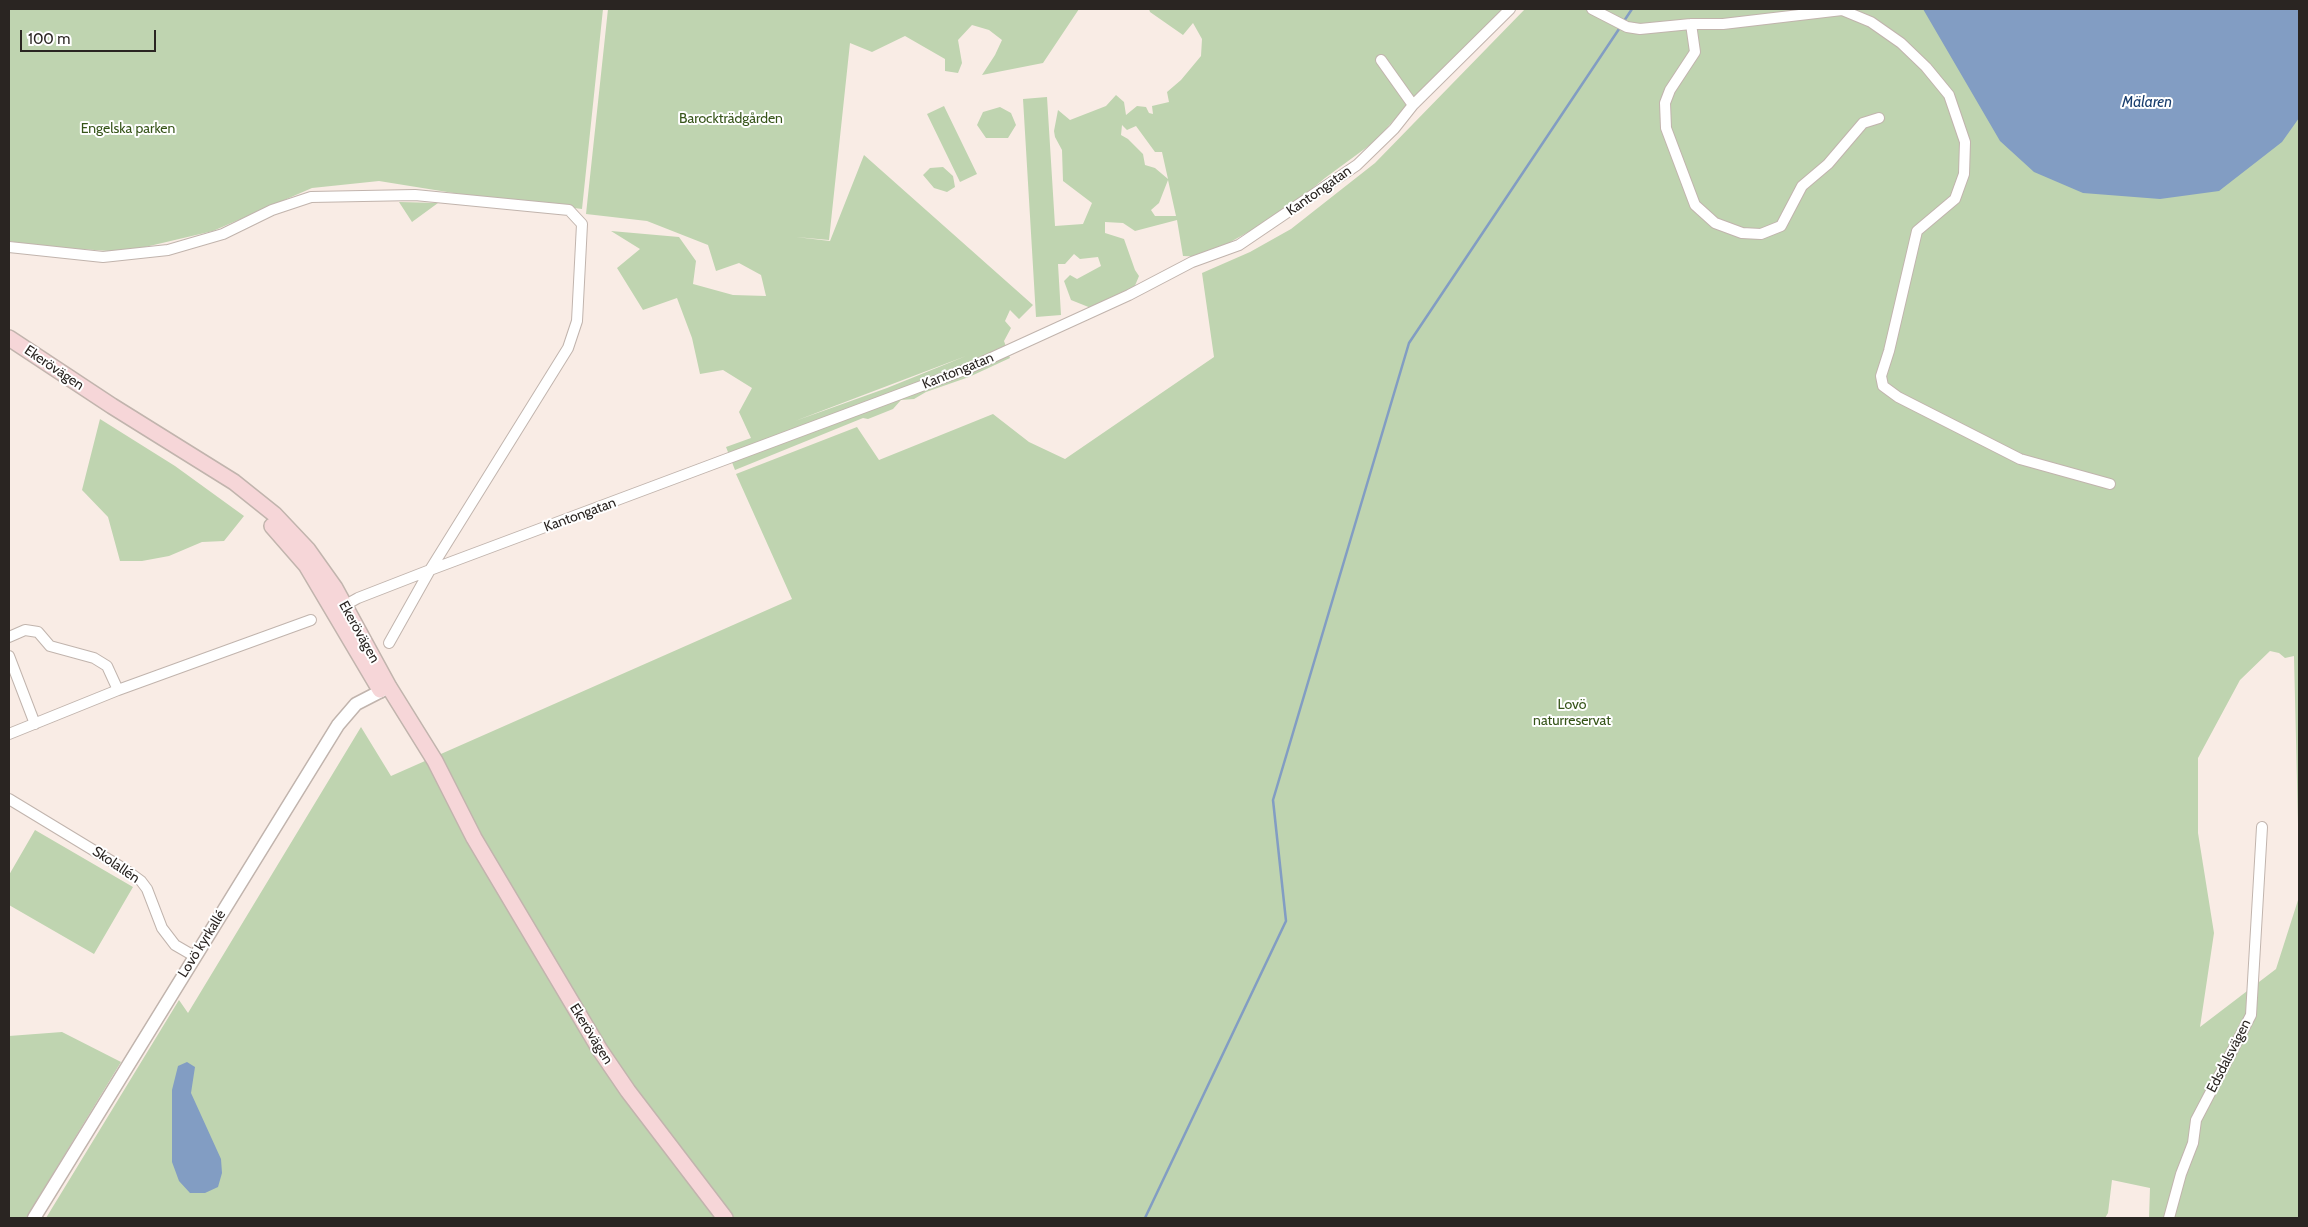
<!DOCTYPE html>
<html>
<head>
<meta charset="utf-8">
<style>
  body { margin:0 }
  #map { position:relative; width:2308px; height:1227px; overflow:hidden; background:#f9ece5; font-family:Cabin,sans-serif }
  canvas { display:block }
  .frame { position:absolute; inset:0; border:10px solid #2a2522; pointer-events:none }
  .scale { position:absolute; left:20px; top:30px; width:136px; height:22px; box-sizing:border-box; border:2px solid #2a2522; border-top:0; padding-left:6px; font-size:15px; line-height:18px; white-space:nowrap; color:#2a2522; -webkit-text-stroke:4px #fff; paint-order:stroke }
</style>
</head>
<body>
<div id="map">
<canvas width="2308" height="1227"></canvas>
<div class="frame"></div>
<div class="scale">100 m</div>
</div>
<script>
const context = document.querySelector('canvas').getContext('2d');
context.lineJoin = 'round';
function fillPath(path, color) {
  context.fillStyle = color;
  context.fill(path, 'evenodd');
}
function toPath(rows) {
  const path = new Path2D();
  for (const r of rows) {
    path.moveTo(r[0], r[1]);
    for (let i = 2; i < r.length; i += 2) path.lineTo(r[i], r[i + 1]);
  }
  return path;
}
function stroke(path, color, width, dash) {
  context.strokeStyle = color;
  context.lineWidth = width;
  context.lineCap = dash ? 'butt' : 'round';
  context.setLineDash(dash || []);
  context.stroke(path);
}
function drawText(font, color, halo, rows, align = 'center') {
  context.font = font + ' Cabin,sans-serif';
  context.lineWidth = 4;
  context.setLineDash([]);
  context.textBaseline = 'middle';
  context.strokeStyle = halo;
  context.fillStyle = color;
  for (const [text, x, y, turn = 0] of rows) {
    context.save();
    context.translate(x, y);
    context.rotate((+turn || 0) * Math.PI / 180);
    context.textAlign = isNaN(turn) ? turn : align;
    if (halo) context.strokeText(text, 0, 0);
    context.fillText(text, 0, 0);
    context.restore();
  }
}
fillPath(toPath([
  [9,9,603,9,582,209,506,199,497,200,379,181,312,188,213,231,124,252,36,246,9,241],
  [608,9,1079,9,1043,63,982,75,995,55,1002,40,989,30,972,25,958,40,962,63,958,73,945,71,945,59,905,36,872,52,850,43,829,240,796,237,830,241,864,155,1033,305,1019,319,1010,310,1005,321,1011,328,1004,341,1010,358,969,377,926,392,914,399,901,400,893,409,868,419,863,418,735,470,726,447,751,438,739,412,752,388,723,370,700,374,692,338,677,298,643,310,617,268,640,249,611,231,679,237,696,261,693,284,733,295,766,296,761,275,739,263,716,271,708,245,647,221,586,214],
  [966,356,887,388,795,421],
  [1149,9,1505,9,1404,109,1374,142,1325,178,1284,212,1225,245,1209,257,1183,256,1177,220,1135,231,1123,223,1105,222,1105,233,1124,239,1135,270,1139,276,1134,288,1091,308,1071,300,1064,281,1070,275,1077,279,1101,266,1098,257,1080,259,1074,254,1065,264,1058,264,1061,315,1036,317,1023,99,1047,97,1055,226,1083,224,1092,203,1063,181,1062,150,1055,137,1054,131,1058,110,1070,120,1106,106,1116,95,1124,102,1126,115,1137,106,1146,107,1149,113,1153,114,1152,106,1169,102,1167,92,1181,80,1201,56,1202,39,1193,23,1183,35,1150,12],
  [1122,125,1127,130,1136,126,1155,152,1162,152,1168,179,1155,168,1145,165,1143,154,1128,139,1121,135],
  [1168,180,1176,216,1155,216,1151,210,1159,203],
  [1525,9,2299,9,2299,866,2294,656,2285,658,2279,653,2270,651,2240,680,2198,758,2198,833,2214,933,2200,1027,2276,969,2299,897,2299,1218,2149,1218,2150,1188,2112,1180,2108,1213,2105,1218,46,1218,179,1000,188,1013,361,727,391,776,792,599,736,474,857,427,879,460,993,414,1029,442,1065,459,1214,357,1202,273,1250,252,1291,229,1375,163],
  [944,106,977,174,960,182,927,114],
  [1000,107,1011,113,1016,125,1008,138,986,138,977,125,983,112],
  [943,167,953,176,955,187,947,192,934,188,923,175,930,168],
  [399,202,438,203,412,222],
  [100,419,175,466,244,516,224,541,202,542,169,556,142,561,120,561,108,517,82,490],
  [35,830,133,887,94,954,9,905,9,875],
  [62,1032,121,1062,26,1218,9,1218,9,1036]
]), '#bfd4b0');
fillPath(toPath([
  [1923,9,2299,9,2299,118,2282,142,2219,191,2160,199,2083,193,2034,172,2000,141],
  [187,1062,195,1067,191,1093,221,1159,222,1173,218,1187,205,1193,190,1193,179,1181,172,1162,172,1090,178,1066]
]), '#829dc3');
stroke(toPath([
  [1624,21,1632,9],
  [1145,1218,1286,921,1273,800,1409,343,1621,26]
]), '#829dc3', 2.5);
const minor = toPath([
  [1592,9,1627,27,1640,29,1691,24,1723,24,1842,10,1871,22,1901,43,1926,67,1949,95,1965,142,1964,174,1955,199,1917,231,1889,351,1881,376,1883,386,1898,397,2020,459,2110,484],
  [1691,24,1695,52,1670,90,1665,103,1666,128,1695,205,1715,223,1742,233,1761,234,1781,226,1802,186,1828,164,1863,123,1879,118],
  [1381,60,1413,105],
  [9,247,103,257,168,250,223,234,272,210,311,197,415,195,569,210,582,224,577,321,568,348,430,570,389,643],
  [340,608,358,598,430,570,967,369,1129,295,1192,262,1239,245,1357,165,1394,129,1413,105,1510,9],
  [9,637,25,630,38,632,50,646,94,658,107,666,118,690],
  [9,656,35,724],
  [9,734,118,690,311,620],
  [9,799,126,870,141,881,147,889,162,928,175,945,194,956],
  [2169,1218,2181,1174,2193,1143,2196,1120,2251,1015,2262,827]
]);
const tertiary = toPath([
  [34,1218,338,725,356,704,389,687]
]);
const secondary = toPath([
  [9,338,112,406,234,482,274,514,308,550,335,588,389,687,435,761,474,838,600,1050,628,1091,725,1218],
  [272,526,306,565,380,690]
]);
stroke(minor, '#c1b4ad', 12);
stroke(tertiary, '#c1b4ad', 15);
stroke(secondary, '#c1b4ad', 18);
stroke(minor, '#fff', 10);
stroke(tertiary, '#fff', 12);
stroke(secondary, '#f6d6d8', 15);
drawText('14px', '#37551a', '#fff', [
  ["Barockträdgården",731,119],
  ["Engelska parken",128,129],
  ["Lovö",1572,705],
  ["naturreservat",1572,721]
]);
drawText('14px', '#2a2522', '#fff', [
  ["Kantongatan",1319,191,-35],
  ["Ekerövägen",54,368,34],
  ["Kantongatan",958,371,-22],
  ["Kantongatan",580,515,-20],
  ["Ekerövägen",359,632,61],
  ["Skolallén",116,865,34],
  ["Lovö kyrkallé",202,944,-58],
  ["Ekerövägen",591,1034,58],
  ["Edsdalsvägen",2229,1056,-63]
]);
drawText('italic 15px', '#183d6d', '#fff', [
  ["Mälaren",2147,103]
]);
</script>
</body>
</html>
